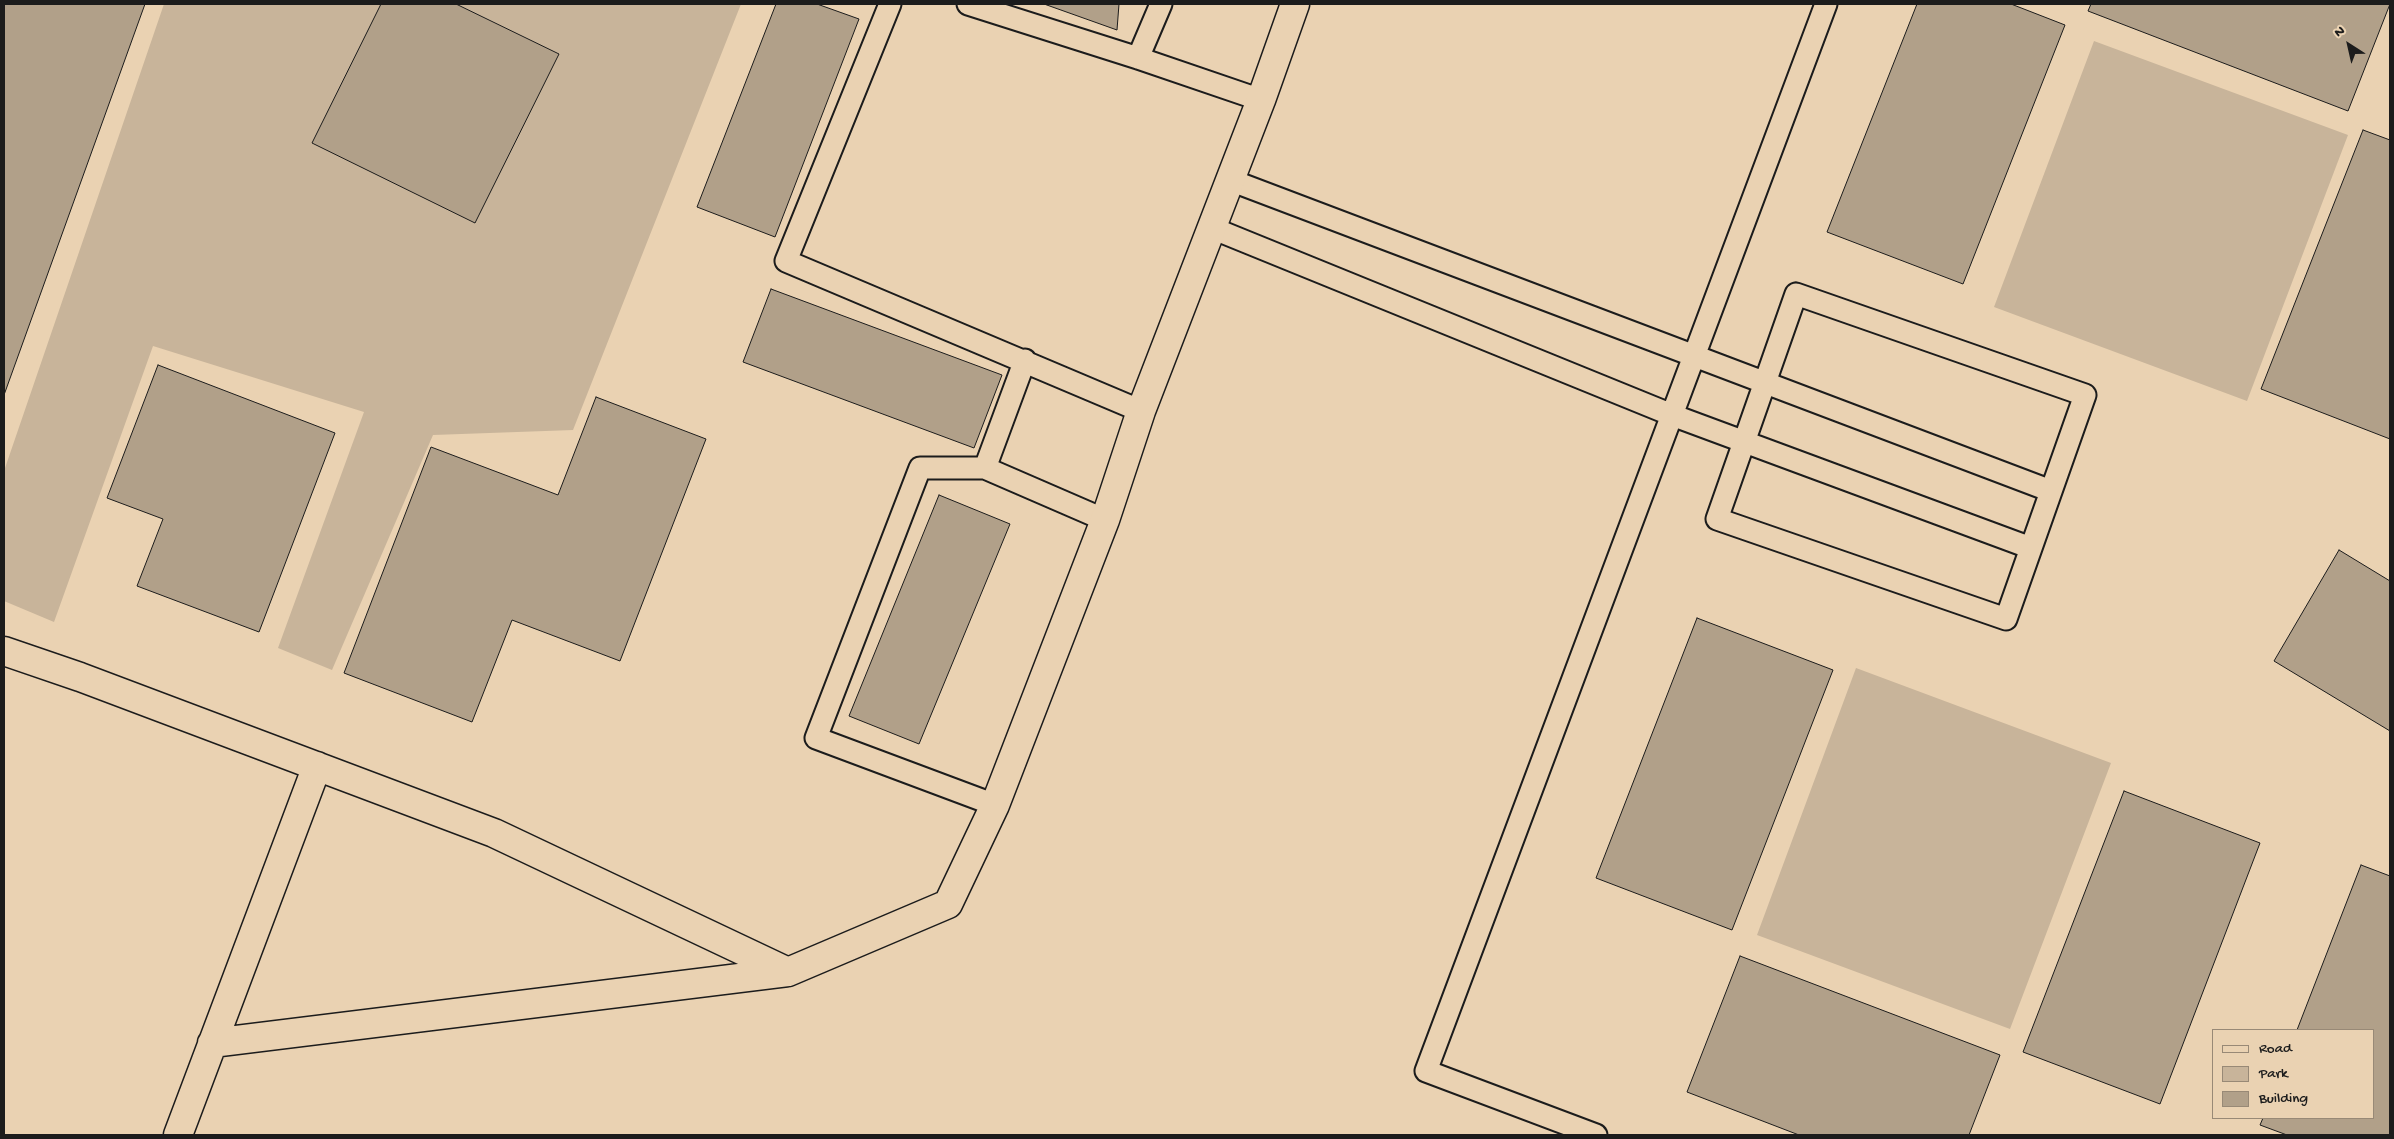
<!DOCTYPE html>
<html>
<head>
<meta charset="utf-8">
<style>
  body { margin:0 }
  #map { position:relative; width:2394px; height:1139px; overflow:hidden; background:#ead2b2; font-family:"Gochi Hand",sans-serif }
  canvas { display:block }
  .frame { position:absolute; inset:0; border:5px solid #1c1c1c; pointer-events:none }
  .legend { position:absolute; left:2212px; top:1029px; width:162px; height:90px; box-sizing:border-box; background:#ead2b2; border:1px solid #988976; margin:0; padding:6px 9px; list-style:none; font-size:15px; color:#1c1c1c }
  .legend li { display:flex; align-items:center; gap:10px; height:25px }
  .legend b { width:25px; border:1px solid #988976 }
  .north { position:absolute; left:2324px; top:20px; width:50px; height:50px; -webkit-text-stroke:4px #ead2b2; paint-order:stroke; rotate:325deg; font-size:14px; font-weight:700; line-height:20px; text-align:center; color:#1c1c1c }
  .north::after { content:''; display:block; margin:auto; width:18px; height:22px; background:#1c1c1c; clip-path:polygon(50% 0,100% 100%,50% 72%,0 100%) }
</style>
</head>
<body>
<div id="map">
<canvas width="2394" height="1139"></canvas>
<div class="frame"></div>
<ul class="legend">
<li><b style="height:6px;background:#ead2b2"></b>Road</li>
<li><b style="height:14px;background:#c8b49a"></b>Park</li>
<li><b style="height:14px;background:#b1a089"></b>Building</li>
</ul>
<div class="north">N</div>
</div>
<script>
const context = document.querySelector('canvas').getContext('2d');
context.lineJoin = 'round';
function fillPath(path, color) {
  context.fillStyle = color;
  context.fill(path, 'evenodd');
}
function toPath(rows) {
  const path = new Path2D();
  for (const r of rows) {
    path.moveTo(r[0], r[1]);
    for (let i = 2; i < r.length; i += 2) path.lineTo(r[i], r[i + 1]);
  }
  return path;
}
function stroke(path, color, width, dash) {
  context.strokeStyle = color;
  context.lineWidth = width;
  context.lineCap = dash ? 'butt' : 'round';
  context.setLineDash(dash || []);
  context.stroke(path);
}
fillPath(toPath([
  [164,4,741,4,573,430,433,435,332,670,278,648,364,412,153,346,54,622,4,601,4,471],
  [2094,41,2348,135,2247,401,1994,307],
  [1856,668,2111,763,2010,1029,1757,935]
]), '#c8b49a');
const building = toPath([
  [4,4,145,4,4,395,4,4],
  [381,4,456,4,559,54,475,223,312,143,381,4],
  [776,4,817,4,859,19,775,237,697,207,776,4],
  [1044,4,1119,4,1117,30,1044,4],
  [1917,4,2011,4,2065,25,1963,284,1827,232,1917,4],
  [2091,4,2390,4,2348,111,2088,11,2091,4],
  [2363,130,2390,140,2390,439,2261,389,2363,130],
  [771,289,1002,375,974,448,743,362,771,289],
  [158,365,335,433,259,632,137,586,163,519,107,498,158,365],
  [596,397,706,439,620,661,512,620,472,722,344,673,431,447,558,495,596,397],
  [939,495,1010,524,919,744,849,716,939,495],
  [2339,550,2390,581,2390,731,2274,661,2339,550],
  [1697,618,1833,670,1732,930,1596,878,1697,618],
  [2124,791,2260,843,2160,1104,2023,1052,2124,791],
  [2361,865,2390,876,2390,1135,2287,1135,2260,1125,2263,1118,2373,1118,2373,1030,2297,1030,2361,865],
  [1740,956,2000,1055,1969,1135,1799,1135,1687,1092,1740,956]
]);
fillPath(building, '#b1a089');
stroke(building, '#1c1c1c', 1);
const service = toPath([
  [890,4,786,261,1141,411],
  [968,4,1138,58,1261,100],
  [1138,58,1161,4],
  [1230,180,2051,491],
  [1212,228,1672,415,2031,548],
  [1796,294,2085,395,2006,619,1717,519,1796,294],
  [1025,360,985,468,1105,520],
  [985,468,920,468,816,738,995,805],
  [1596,1135,1426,1071,1826,4]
]);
const minor = toPath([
  [4,651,80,677,494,833,788,972,948,904,995,805,1105,520,1141,411,1261,100,1295,4],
  [212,1043,788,972],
  [178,1135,317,766]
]);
stroke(service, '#1c1c1c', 25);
stroke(minor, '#1c1c1c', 31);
stroke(service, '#ead2b2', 21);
stroke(minor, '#ead2b2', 28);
</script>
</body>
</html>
